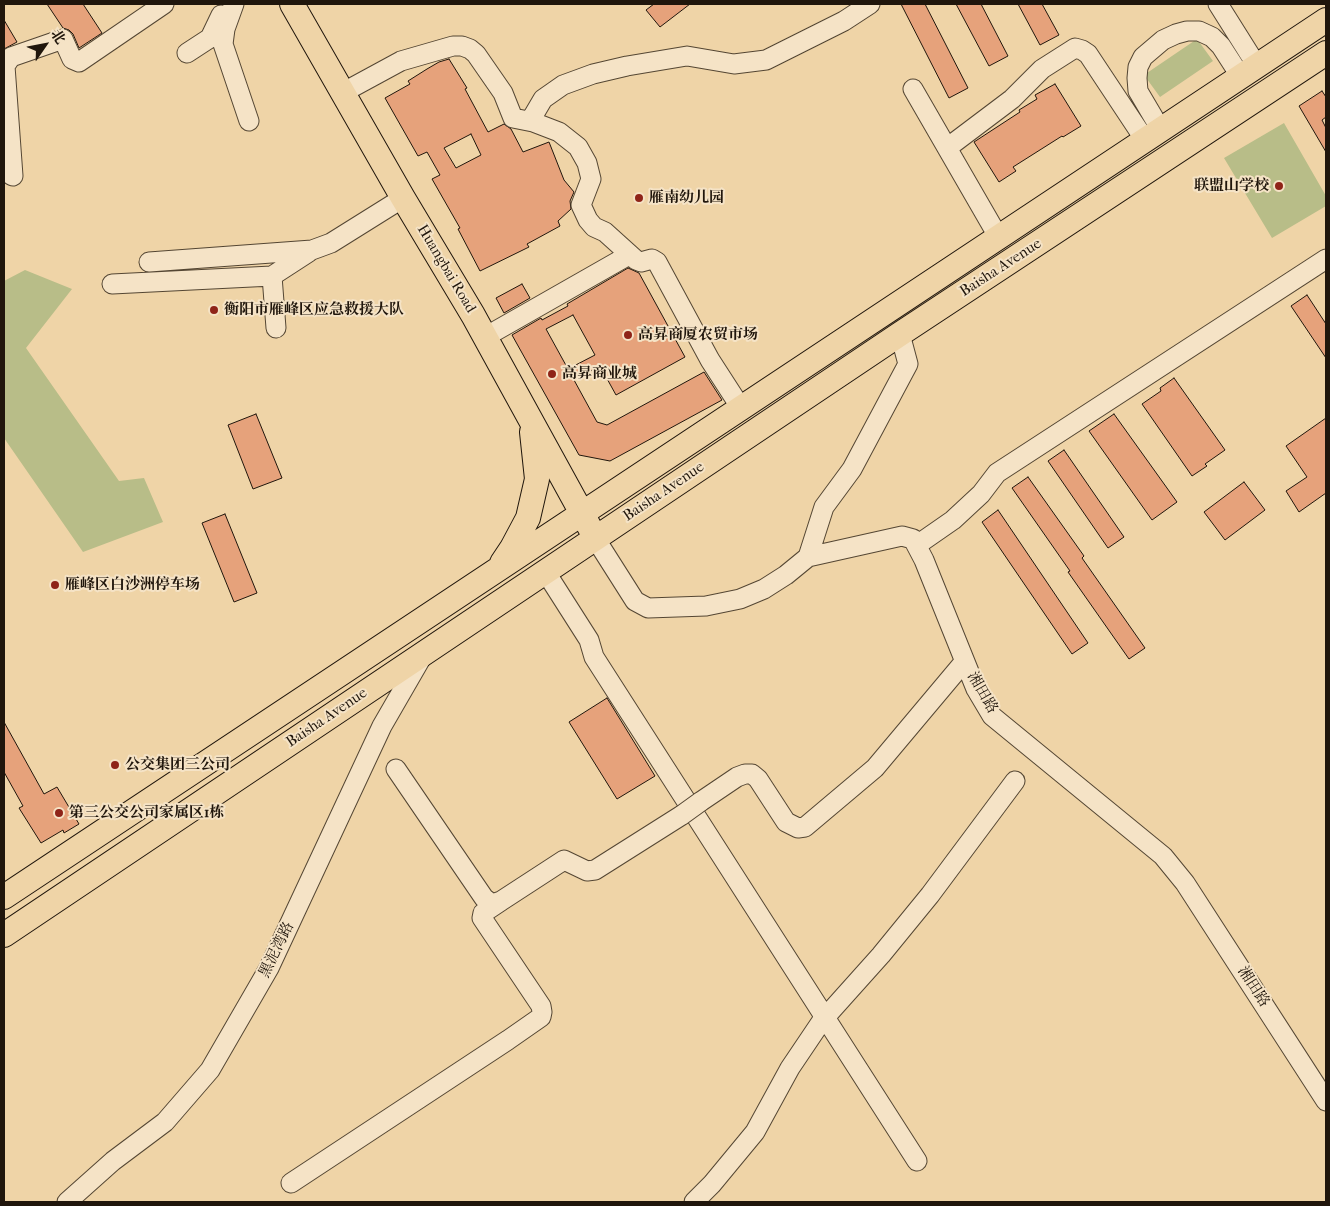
<!DOCTYPE html>
<html>
<head>
<meta charset="utf-8">
<style>
  body { margin:0 }
  #map { position:relative; width:1330px; height:1206px; overflow:hidden; background:#efd4a7; font-family:"IM FELL French Canon","Noto Serif SC",serif }
  canvas { display:block }
  .frame { position:absolute; inset:0; border:5px solid #20160c; pointer-events:none }
  .north { position:absolute; left:20px; top:20px; width:50px; height:50px; -webkit-text-stroke:4px #f5e3c6; paint-order:stroke; rotate:57deg; font-size:14px; font-weight:700; line-height:20px; text-align:center; color:#20160c }
  .north::after { content:''; display:block; margin:auto; width:18px; height:22px; background:#20160c; clip-path:polygon(50% 0,100% 100%,50% 72%,0 100%) }
</style>
</head>
<body>
<div id="map">
<canvas width="1330" height="1206"></canvas>
<div class="frame"></div>
<div class="north">北</div>
</div>
<script>
const context = document.querySelector('canvas').getContext('2d');
context.lineJoin = 'round';
function fillPath(path, color) {
  context.fillStyle = color;
  context.fill(path, 'evenodd');
}
function toPath(rows) {
  const path = new Path2D();
  for (const r of rows) {
    path.moveTo(r[0], r[1]);
    for (let i = 2; i < r.length; i += 2) path.lineTo(r[i], r[i + 1]);
  }
  return path;
}
function stroke(path, color, width, dash) {
  context.strokeStyle = color;
  context.lineWidth = width;
  context.lineCap = dash ? 'butt' : 'round';
  context.setLineDash(dash || []);
  context.stroke(path);
}
function drawText(font, color, halo, rows, align = 'center') {
  context.font = font + ' "IM FELL French Canon","Noto Serif SC",serif';
  context.lineWidth = 4;
  context.setLineDash([]);
  context.textBaseline = 'middle';
  context.strokeStyle = halo;
  context.fillStyle = color;
  for (const [text, x, y, turn = 0] of rows) {
    context.save();
    context.translate(x, y);
    context.rotate((+turn || 0) * Math.PI / 180);
    context.textAlign = isNaN(turn) ? turn : align;
    if (halo) context.strokeText(text, 0, 0);
    context.fillText(text, 0, 0);
    context.restore();
  }
}
fillPath(toPath([
  [1197,39,1213,61,1160,97,1144,75],
  [1284,123,1326,196,1326,206,1272,238,1224,158],
  [25,270,72,289,26,348,119,481,144,478,163,522,83,552,4,438,4,281]
]), '#b8bd88');
const building = toPath([
  [47,4,83,4,102,33,79,48,73,34,69,30,63,28,47,4],
  [654,4,690,4,660,27,646,10,654,4],
  [901,4,925,4,968,88,949,98,901,4],
  [956,4,981,4,1008,56,989,66,956,4],
  [1018,4,1042,4,1059,35,1040,45,1018,4],
  [4,20,17,42,4,49,4,20],
  [449,59,467,88,465,89,488,132,504,124,511,129,523,152,549,142,564,180,574,192,570,201,571,209,558,221,560,226,527,244,529,247,480,271,458,229,460,228,432,179,440,175,427,152,418,156,385,98,410,84,408,81,427,69,439,62,449,59],
  [471,134,481,155,456,168,444,148,471,134],
  [1055,84,1081,126,1063,137,1062,136,1013,167,1016,171,999,182,974,142,1020,112,1019,110,1037,99,1035,95,1055,84],
  [1322,91,1326,97,1326,117,1322,120,1326,128,1326,152,1299,106,1322,91],
  [628,268,639,273,685,357,616,395,600,366,574,380,597,422,607,425,704,372,722,400,610,461,579,455,512,335,541,318,542,320,568,306,567,304,628,268],
  [573,315,595,355,568,369,546,329,573,315],
  [522,284,530,298,504,313,496,298,522,284],
  [1307,295,1326,324,1326,358,1291,306,1307,295],
  [1174,378,1225,450,1205,464,1207,466,1192,476,1142,404,1161,391,1160,388,1174,378],
  [256,414,282,478,253,489,228,425,256,414],
  [1114,414,1177,502,1152,520,1089,431,1114,414],
  [1326,418,1326,493,1299,512,1286,491,1307,477,1286,446,1326,418],
  [1064,450,1124,537,1108,548,1048,461,1064,450],
  [1028,477,1084,556,1082,558,1145,648,1129,659,1068,572,1070,571,1012,488,1028,477],
  [1244,482,1265,510,1225,540,1204,512,1244,482],
  [998,510,1088,643,1072,654,982,522,998,510],
  [225,514,257,593,234,602,202,523,225,514],
  [607,698,655,776,617,799,569,722,607,698],
  [4,722,44,794,57,787,79,824,64,833,63,830,41,843,19,808,23,806,4,772,4,722]
]);
fillPath(building, '#e6a27b');
stroke(building, '#20160c', 1);
const minor = toPath([
  [234,4,225,29,223,44,249,121],
  [1218,4,1257,66],
  [187,53,210,38,221,15],
  [913,89,999,238],
  [342,93,401,61,453,46,462,46,470,49,476,54,503,93,513,118,533,122],
  [1161,130,1138,91,1137,78,1138,67,1143,57,1163,40,1176,34,1187,31,1199,31,1212,37,1221,46,1241,77],
  [947,148,1012,99,1042,69,1075,48,1082,50,1088,54,1145,140],
  [4,164,11,175,13,176,5,66,11,57,63,39,72,59,79,62,164,4],
  [149,262,312,250,331,243,403,198],
  [272,276,276,328],
  [112,284,272,276,309,252],
  [485,337,629,255],
  [741,408,710,360,657,262,652,259,641,262,636,260,605,232,594,227,588,220,581,205,591,179,587,163,578,147,559,132,533,122,533,116,543,99,563,85,593,74,627,66,687,56,734,64,766,60,844,21,870,4],
  [595,538,635,601,648,608,706,606,740,599,764,589,786,575,808,557,902,536,913,539,924,560,976,689,992,716,1163,856,1185,883,1326,1101],
  [917,545,953,520,981,494,997,473,1326,259],
  [808,557,824,507,852,469,908,364,900,334],
  [545,571,589,640,594,657,917,1161],
  [396,769,484,898,492,904,501,901,564,860,587,871,595,870,682,815],
  [700,802,737,777,745,774,752,774,758,779,786,822,798,828,805,827,875,768,964,662],
  [291,1183,508,1040,541,1017,542,1012,541,1006,482,918,483,913,501,901],
  [67,1202,113,1161,165,1122,210,1070,269,968,382,726,423,655],
  [694,1202,712,1184,755,1132,790,1068,821,1022,881,955,930,895,1015,781]
]);
const major = toPath([
  [292,4,403,198,473,315,590,528],
  [502,563,512,548,528,518,537,479,532,432],
  [4,897,1326,20],
  [4,935,900,334,1326,53]
]);
stroke(minor, '#544633', 21);
stroke(major, '#20160c', 26);
stroke(minor, '#f5e3c6', 19);
stroke(major, '#efd4a7', 24);
const minorBridge = toPath([
  [682,815,700,802]
]);
stroke(minorBridge, '#544633', 21, []);
stroke(minorBridge, '#f5e3c6', 19);
for (const [x, y, r, color] of [
  [1279,186,5,"#8f2418"],
  [639,198,5,"#8f2418"],
  [214,310,5,"#8f2418"],
  [628,335,5,"#8f2418"],
  [552,374,5,"#8f2418"],
  [55,585,5,"#8f2418"],
  [115,765,5,"#8f2418"],
  [59,813,5,"#8f2418"]
]) {
  const dot = new Path2D();
  dot.arc(x, y, r, 0, 2 * Math.PI);
  context.fillStyle = color;
  context.fill(dot);
  stroke(dot, '#f5e3c6', 2);
}
drawText('bold 15px', '#20160c', '#f5e3c6', [
  ["联盟山学校",1269,186,"right"],
  ["雁南幼儿园",649,198],
  ["衡阳市雁峰区应急救援大队",224,310],
  ["高昇商厦农贸市场",638,335],
  ["高昇商业城",562,374],
  ["雁峰区白沙洲停车场",65,585],
  ["公交集团三公司",125,765],
  ["第三公交公司家属区1栋",69,813]
], 'left');
drawText('15px', '#20160c', '#f5e3c6', [
  ["Baisha Avenue",1001,268,-33],
  ["Huangbai Road",446,269,59],
  ["Baisha Avenue",664,492,-34],
  ["湘田路",982,693,60],
  ["Baisha Avenue",327,718,-34],
  ["黑泥湾路",277,950,-64],
  ["湘田路",1253,987,57]
]);
</script>
</body>
</html>
